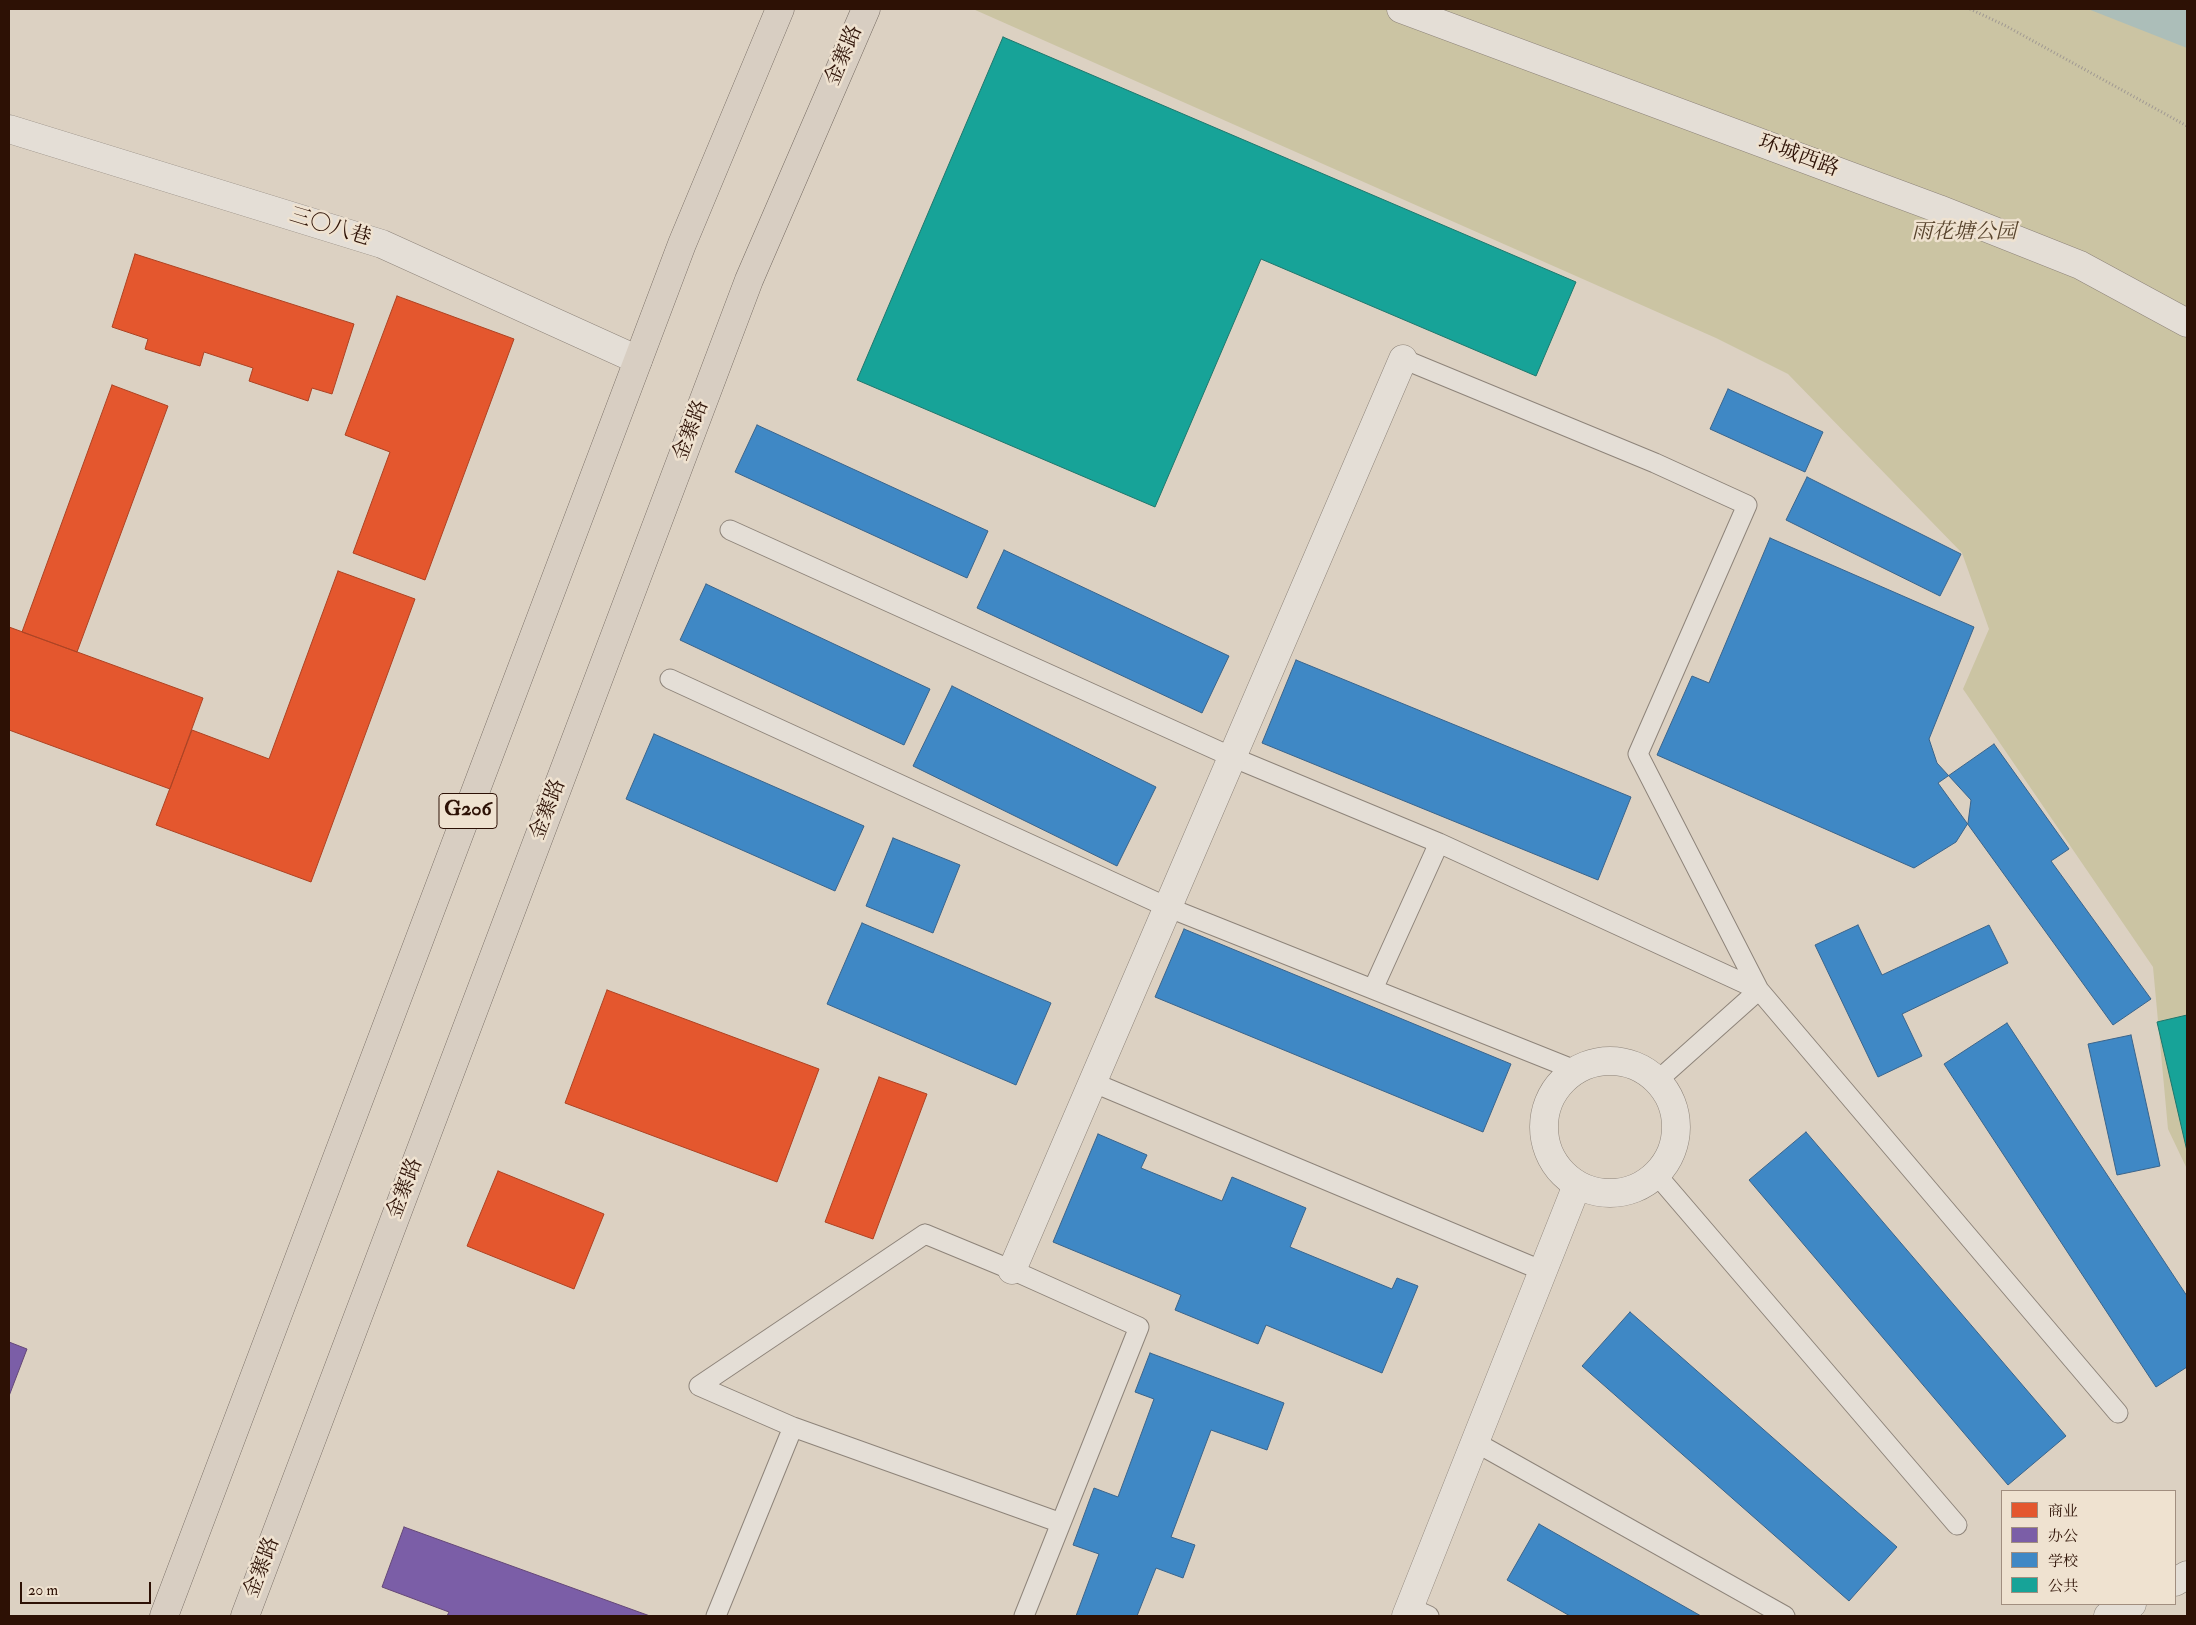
<!DOCTYPE html>
<html>
<head>
<meta charset="utf-8">
<style>
  body { margin:0 }
  #map { position:relative; width:2196px; height:1625px; overflow:hidden; background:#dcd1c2; font-family:"IM FELL Double Pica","Noto Serif SC",serif }
  canvas { display:block }
  .frame { position:absolute; inset:0; border:10px solid #2d1105; pointer-events:none }
  .legend { position:absolute; left:2001px; top:1490px; width:175px; height:115px; box-sizing:border-box; background:#efe2d0; border:1px solid #a18e7f; margin:0; padding:6px 9px; list-style:none; font-size:15px; color:#2d1105 }
  .legend li { display:flex; align-items:center; gap:10px; height:25px }
  .legend b { width:25px; border:1px solid #a18e7f }
  .scale { position:absolute; left:20px; top:1582px; width:131px; height:22px; box-sizing:border-box; border:2px solid #2d1105; border-top:0; padding-left:6px; font-size:15px; line-height:18px; white-space:nowrap; color:#2d1105; -webkit-text-stroke:4px #efe2d0; paint-order:stroke }
</style>
</head>
<body>
<div id="map">
<canvas width="2196" height="1625"></canvas>
<div class="frame"></div>
<ul class="legend">
<li><b style="height:14px;background:#e4572e"></b>商业</li>
<li><b style="height:14px;background:#7b5ea7"></b>办公</li>
<li><b style="height:14px;background:#3f88c5"></b>学校</li>
<li><b style="height:14px;background:#17a398"></b>公共</li>
</ul>
<div class="scale">20 m</div>
</div>
<script>
const context = document.querySelector('canvas').getContext('2d');
context.lineJoin = 'round';
function fillPath(path, color) {
  context.fillStyle = color;
  context.fill(path, 'evenodd');
}
function toPath(rows) {
  const path = new Path2D();
  for (const r of rows) {
    if (r.length === 3) {
      path.moveTo(r[0] + r[2], r[1]);
      path.arc(r[0], r[1], r[2], 0, 2 * Math.PI);
      continue;
    }
    path.moveTo(r[0], r[1]);
    for (let i = 2; i < r.length; i += 2) path.lineTo(r[i], r[i + 1]);
  }
  return path;
}
function stroke(path, color, width, dash) {
  context.strokeStyle = color;
  context.lineWidth = width;
  context.lineCap = dash ? 'butt' : 'round';
  context.setLineDash(dash || []);
  context.stroke(path);
}
function drawText(font, color, halo, rows, align = 'center') {
  context.font = font + ' "IM FELL Double Pica","Noto Serif SC",serif';
  context.lineWidth = 5;
  context.setLineDash([]);
  context.textBaseline = 'middle';
  context.strokeStyle = halo;
  context.fillStyle = color;
  for (const [text, x, y, turn = 0] of rows) {
    context.save();
    context.translate(x, y);
    context.rotate((+turn || 0) * Math.PI / 180);
    context.textAlign = isNaN(turn) ? turn : align;
    if (halo) context.strokeText(text, 0, 0);
    context.fillText(text, 0, 0);
    context.restore();
  }
}
fillPath(toPath([
  [973,9,2187,9,2187,1169,2168,1129,2153,967,1963,689,1989,629,1962,553,1788,374,1716,338]
]), '#cbc4a3');
fillPath(toPath([
  [2088,9,2187,9,2187,48]
]), '#acbeb9');
const shops = toPath([
  [135,254,354,324,332,394,312,388,308,401,249,381,253,368,204,352,200,366,145,349,148,339,112,327,135,254],
  [397,296,514,339,425,580,353,553,390,452,345,435,397,296],
  [112,385,168,406,77,652,22,632,112,385],
  [338,571,415,599,311,882,156,825,192,730,269,759,338,571],
  [9,627,203,698,170,789,9,730,9,627],
  [607,990,819,1069,777,1182,565,1103,607,990],
  [879,1077,927,1094,873,1239,825,1222,879,1077],
  [498,1171,604,1214,574,1289,467,1246,498,1171]
]);
fillPath(shops, '#e4572e');
stroke(shops, '#ad4222', 1);
const offices = toPath([
  [9,1342,27,1349,9,1396,9,1342],
  [404,1527,650,1616,447,1616,449,1612,382,1587,404,1527]
]);
fillPath(offices, '#7b5ea7');
stroke(offices, '#644776', 1);
const schools = toPath([
  [1728,389,1823,432,1805,472,1710,429,1728,389],
  [757,425,988,531,967,578,735,472,757,425],
  [1807,477,1961,554,1940,596,1786,520,1807,477],
  [1770,538,1974,627,1929,739,1937,763,1971,800,1968,823,1956,842,1914,868,1657,755,1692,676,1709,683,1770,538],
  [1004,550,1229,656,1202,713,977,608,1004,550],
  [706,584,930,689,904,745,680,640,706,584],
  [1296,660,1631,797,1598,880,1262,743,1296,660],
  [952,686,1156,787,1117,866,913,766,952,686],
  [654,734,864,826,835,891,626,799,654,734],
  [1994,744,2069,849,2051,861,2151,999,2113,1025,1938,783,1994,744],
  [893,838,960,865,933,933,866,906,893,838],
  [862,923,1051,1003,1016,1085,827,1004,862,923],
  [1858,925,1882,975,1989,925,2008,963,1902,1014,1922,1056,1878,1077,1815,945,1858,925],
  [1184,929,1511,1064,1483,1132,1155,997,1184,929],
  [2007,1023,2187,1296,2187,1367,2156,1387,1944,1064,2007,1023],
  [2131,1035,2160,1166,2117,1175,2088,1044,2131,1035],
  [1806,1132,2066,1436,2008,1485,1749,1180,1806,1132],
  [1098,1134,1147,1155,1141,1168,1222,1201,1232,1177,1306,1208,1290,1247,1392,1289,1397,1278,1418,1286,1382,1373,1266,1325,1258,1344,1175,1310,1181,1295,1053,1242,1098,1134],
  [1630,1312,1897,1547,1849,1601,1582,1366,1630,1312],
  [1150,1353,1284,1403,1267,1450,1211,1430,1171,1537,1195,1545,1183,1578,1156,1568,1137,1616,1076,1616,1099,1554,1073,1545,1094,1488,1118,1497,1154,1399,1135,1392,1150,1353],
  [1539,1524,1701,1616,1570,1616,1507,1580,1539,1524]
]);
fillPath(schools, '#3f88c5');
stroke(schools, '#3a648b', 1);
const public = toPath([
  [1003,37,1576,282,1536,376,1261,259,1155,507,857,380,1003,37],
  [2187,1015,2187,1151,2157,1022,2187,1015]
]);
fillPath(public, '#17a398');
stroke(public, '#1e776c', 1);
const service = toPath([
  [1403,359,1655,463,1747,505,1638,754,1759,990],
  [730,530,1232,757,1439,843,1759,990],
  [670,679,1167,907,1575,1070],
  [1373,989,1439,843],
  [1657,1081,1759,990,2118,1413],
  [1092,1082,1543,1271],
  [1656,1174,1957,1525],
  [925,1234,1012,1270,1139,1327,1061,1523,793,1427,699,1386,925,1234],
  [1475,1442,1785,1616],
  [1409,1607,1429,1616],
  [716,1616,793,1427],
  [1024,1616,1061,1523]
]);
const minor = toPath([
  [9,129,382,244,638,360],
  [1610,1127,66],
  [1012,1270,1403,359],
  [1406,1616,1577,1185]
]);
const tertiary = toPath([
  [1401,9,1939,209,2080,265,2187,323],
  [2175,1582,2187,1575],
  [2108,1616,2132,1604]
]);
const primary = toPath([
  [164,1616,682,244,780,9],
  [245,1616,749,280,866,9]
]);
stroke(service, '#8e847a', 21);
stroke(minor, '#8e847a', 29);
stroke(tertiary, '#8e847a', 29);
stroke(primary, '#756a61', 29);
stroke(toPath([
  [1970,9,2006,26,2187,126]
]), '#a09992', 3, [1, 2.5]);
stroke(service, '#e4ded6', 19);
stroke(minor, '#e4ded6', 28);
stroke(tertiary, '#e4ded6', 28);
stroke(primary, '#d8cec2', 28);
for (const [x, y, w] of [
  [468,811,58]
]) {
  const box = new Path2D();
  box.roundRect(x - w / 2, y - 17.5, w, 35, 4);
  context.fillStyle = '#efe2d0';
  context.fill(box);
  stroke(box, '#2d1105', 1);
}
drawText('bold 20px', '#2d1105', null, [
  ["G206",468,811]
]);
drawText('21px', '#2d1105', '#efe2d0', [
  ["金寨路",845,56,-67],
  ["环城西路",1798,157,20],
  ["三〇八巷",330,228,17],
  ["金寨路",692,431,-69],
  ["金寨路",549,810,-69],
  ["金寨路",406,1189,-69],
  ["金寨路",263,1568,-69]
]);
drawText('italic 21px', '#58442d', '#efe2d0', [
  ["雨花塘公园",1964,233]
]);
</script>
</body>
</html>
